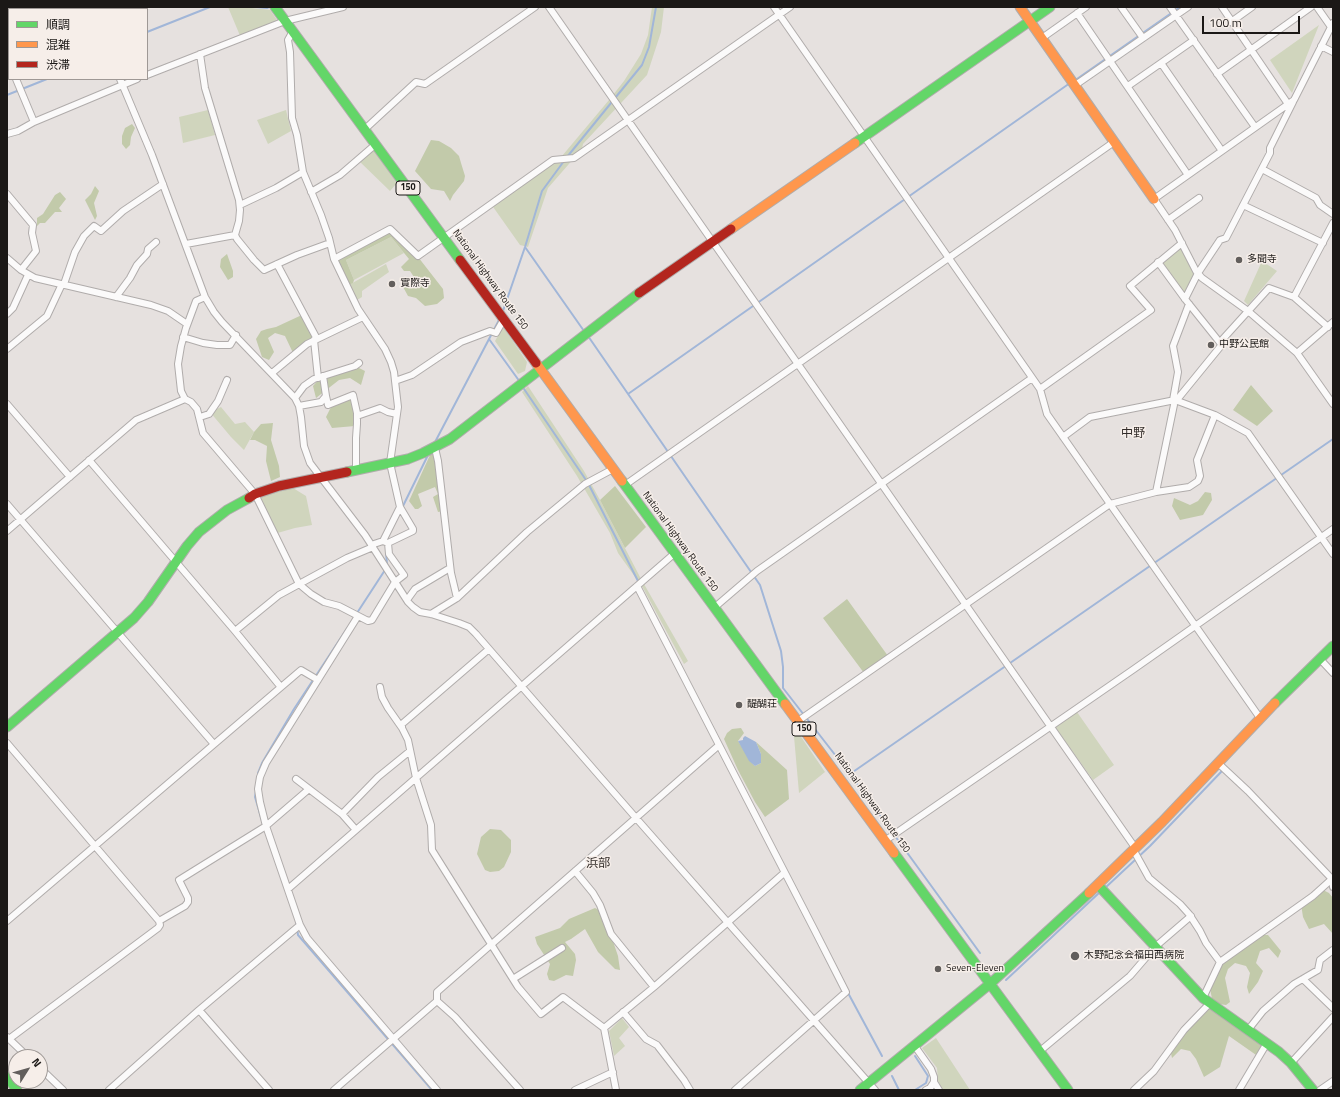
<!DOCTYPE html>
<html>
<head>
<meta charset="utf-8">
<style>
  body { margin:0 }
  #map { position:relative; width:1340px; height:1097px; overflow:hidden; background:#e6e1df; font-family:"Titillium Web","Noto Sans JP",sans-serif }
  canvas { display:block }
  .frame { position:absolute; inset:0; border:8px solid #1b1816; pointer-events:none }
  .legend { position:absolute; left:8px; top:8px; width:140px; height:72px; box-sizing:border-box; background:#f6eee9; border:1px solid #9e9895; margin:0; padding:5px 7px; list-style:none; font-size:12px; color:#1b1816 }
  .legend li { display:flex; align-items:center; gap:8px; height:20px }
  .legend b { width:20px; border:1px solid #9e9895 }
  .north { position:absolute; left:8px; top:1049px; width:40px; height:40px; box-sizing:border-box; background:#f6eee9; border:1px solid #9e9895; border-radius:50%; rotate:53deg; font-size:11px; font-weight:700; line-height:16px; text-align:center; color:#1b1816 }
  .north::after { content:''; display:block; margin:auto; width:14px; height:18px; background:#625e5c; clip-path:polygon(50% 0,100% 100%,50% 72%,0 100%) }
  .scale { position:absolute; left:1202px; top:16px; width:98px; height:18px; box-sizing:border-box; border:2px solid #1b1816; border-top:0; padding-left:5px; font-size:12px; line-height:14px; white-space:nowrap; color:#1b1816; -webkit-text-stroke:3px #f6eee9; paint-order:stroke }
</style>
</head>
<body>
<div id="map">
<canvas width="1340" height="1097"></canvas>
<div class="frame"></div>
<ul class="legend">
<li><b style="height:5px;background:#63d668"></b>順調</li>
<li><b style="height:5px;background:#ff974d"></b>混雑</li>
<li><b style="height:5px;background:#b3261e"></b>渋滞</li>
</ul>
<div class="north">N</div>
<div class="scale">100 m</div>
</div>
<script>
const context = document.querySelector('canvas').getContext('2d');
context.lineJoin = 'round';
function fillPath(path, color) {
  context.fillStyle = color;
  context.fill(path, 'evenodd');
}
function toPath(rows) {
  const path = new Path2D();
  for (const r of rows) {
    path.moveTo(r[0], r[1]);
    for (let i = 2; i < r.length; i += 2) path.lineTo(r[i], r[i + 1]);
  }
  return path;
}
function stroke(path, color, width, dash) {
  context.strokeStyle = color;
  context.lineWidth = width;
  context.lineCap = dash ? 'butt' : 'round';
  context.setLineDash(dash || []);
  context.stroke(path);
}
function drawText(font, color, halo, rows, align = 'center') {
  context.font = font + ' "Titillium Web","Noto Sans JP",sans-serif';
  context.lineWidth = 3;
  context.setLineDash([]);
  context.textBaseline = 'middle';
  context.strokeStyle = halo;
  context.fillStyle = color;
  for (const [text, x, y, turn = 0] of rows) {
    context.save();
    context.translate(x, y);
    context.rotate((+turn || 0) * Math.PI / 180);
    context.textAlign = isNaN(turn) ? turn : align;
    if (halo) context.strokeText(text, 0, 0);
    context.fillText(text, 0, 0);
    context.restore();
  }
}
fillPath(toPath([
  [7,7,44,7,40,9,9,9,9,22,7,23],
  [228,7,243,7,270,10,279,23,241,38],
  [652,7,664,7,661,32,647,75,583,144,582,149,548,188,528,247,520,245,491,204,562,156,609,100,624,81,641,54,648,35],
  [1319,25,1292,93,1270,60],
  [208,110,215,135,183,143,179,117],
  [286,110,291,131,268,144,257,120],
  [372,147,397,183,390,191,358,160],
  [391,237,404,253,354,280,346,260],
  [1182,243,1198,273,1185,299,1160,261],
  [1262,261,1277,271,1248,305,1244,301],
  [386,264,389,272,362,291,362,297,357,300,349,285],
  [503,327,527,362,525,371,518,374,495,341],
  [528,386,584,471,600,500,640,577,688,661,684,664,643,588,618,553,610,533,577,476,522,392],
  [221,407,235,424,245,422,254,432,244,450,231,437,210,412],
  [293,488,306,496,312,525,295,528,274,534,260,505,262,496],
  [1077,712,1114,765,1093,780,1055,727],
  [793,725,825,772,799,793],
  [622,1018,629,1027,619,1038,625,1046,614,1056,609,1031],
  [936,1038,970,1090,943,1090,938,1081,937,1068,922,1048]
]), '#d0d5bd');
fillPath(toPath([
  [132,124,135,128,131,137,130,145,126,149,122,144,122,136,125,128],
  [431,140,439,141,451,148,459,156,461,163,465,176,464,181,453,195,450,201,444,191,431,189,415,171],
  [95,186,99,191,94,203,97,216,95,220,85,200,91,194],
  [60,192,66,199,59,208,62,212,55,212,45,223,40,223,37,226,37,218,43,214,55,195],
  [390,229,415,253,443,289,444,298,437,304,425,306,416,298,408,296,402,285,414,277,410,271,404,271,401,267,409,259,391,237,346,260,354,280,353,283,349,285,335,261],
  [227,254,233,271,233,277,228,280,220,267,221,259],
  [304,314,315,340,294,355,285,336,275,333,268,338,274,352,269,360,262,357,256,339,261,331,267,329,276,327],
  [355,366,365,371,361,385,350,378,339,380,316,398,313,386,321,377,330,371],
  [1251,385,1273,411,1257,426,1233,410],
  [350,396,357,419,355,426,332,428,326,417,330,409,335,402],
  [273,423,271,440,279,466,280,477,271,481,266,461,267,446,255,440,250,440,254,432,261,424],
  [436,454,443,511,438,512,433,497,438,494,435,487,418,494,422,506,418,509,415,509,409,501,430,455],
  [615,486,646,527,625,548,600,500],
  [1205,492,1211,493,1212,500,1203,515,1180,520,1172,506,1174,498,1190,505,1198,501],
  [847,599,888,656,864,673,823,618],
  [741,728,744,733,738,741,752,763,755,766,761,763,761,754,756,742,787,770,789,799,765,817,755,802,738,770,724,739,727,733,732,729],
  [490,829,501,830,511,840,511,852,504,867,499,871,490,872,485,870,477,854,481,837],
  [1321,889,1329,893,1333,898,1333,934,1324,924,1309,929,1303,917,1301,904],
  [595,908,603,912,618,956,620,970,615,969,598,952,585,929,571,939,565,942,575,954,576,960,573,976,566,975,554,981,549,980,547,974,550,964,537,944,535,937,560,928,569,919],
  [1258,935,1268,935,1281,951,1278,958,1269,948,1260,951,1256,963,1263,971,1258,982,1249,994,1247,987,1250,973,1246,966,1235,963,1228,969,1225,978,1230,1002,1226,1005,1219,1004,1212,999,1209,983,1220,962],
  [1212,1005,1267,1043,1259,1057,1229,1036,1220,1067,1204,1077,1196,1059,1190,1051,1181,1049,1172,1058,1170,1049,1180,1036]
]), '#c2caaa');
fillPath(toPath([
  [745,736,756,742,761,754,761,763,755,766,749,761,738,741,743,740,743,738]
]), '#a1b6d8');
stroke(toPath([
  [256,7,267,8,269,7],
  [147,32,210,7],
  [1074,81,1180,7],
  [7,95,47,79],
  [567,157,642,65,649,47,656,7],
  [525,247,584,331],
  [503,311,525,247,542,191,564,161],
  [588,336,760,585,781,651,783,667,783,688,850,774,980,953],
  [489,339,520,382],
  [522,386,588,483,639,583],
  [628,394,1070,83],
  [434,444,499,320],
  [402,508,429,453],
  [386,551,387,565],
  [357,613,385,570],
  [258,773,262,763,294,709,348,627],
  [850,774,1333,439],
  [256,791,255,797,263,824],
  [1105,888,1150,846,1222,771,1221,769],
  [296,921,298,935,432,1090],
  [1006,980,1100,892],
  [847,991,882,1056],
  [892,1076,899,1090],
  [915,1090,926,1083,928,1076,915,1056]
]), '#a1b6d8', 2);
const street = toPath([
  [79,7,80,9],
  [549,7,1136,849],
  [774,7,1040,389,1047,414,1260,718],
  [1121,7,1143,38],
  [1170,7,1255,127],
  [1222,7,1288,104],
  [1317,7,1331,27],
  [1077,13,1188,175],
  [1231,22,1252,7],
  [1333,23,1294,100,1154,199,1175,230,1196,271,1202,278,1248,311,1297,353,1333,404],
  [293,31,288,40,290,52,292,118,297,135,303,172,321,215,329,238,334,259,358,309,385,349,391,362,394,372,398,407,390,463,400,507,383,541,371,545],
  [1042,38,1086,7],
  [1321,46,1333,52],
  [200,54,205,88,239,200,240,210,239,221,235,235,237,239,254,260,264,270,297,255,330,243],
  [7,58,9,63],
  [1161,63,1222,151],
  [1217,74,1311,7],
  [147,75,285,21,343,7],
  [16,79,34,122],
  [120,79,152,155,205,297,214,312,222,322,295,398,299,406,301,417,304,446,310,463,365,535,408,602,413,607,420,612,431,614,459,623,469,627,476,634,636,818,875,1090],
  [1074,86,1188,7],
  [1128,86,1194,40],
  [365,129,416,82,425,84,535,7],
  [7,134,18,131,34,122,137,79],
  [1262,169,1316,198,1320,205,1333,214],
  [311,192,340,175,376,144],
  [7,194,33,225,32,233,36,251,21,270],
  [240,205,276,188,303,172],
  [1243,205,1323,243],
  [1168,220,1199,198],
  [186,244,235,235],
  [7,258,21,270,35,278,151,305,168,311,187,324],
  [334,259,390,229,418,256,553,160,574,158,790,7],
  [1158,262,1185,299,1221,344],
  [277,264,317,339],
  [64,284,75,252,84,236,94,226,101,231,123,211,163,184],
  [116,297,130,278,137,265,147,254,148,249,156,242],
  [1294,297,1333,223],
  [1185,299,1198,273,1220,240,1226,238,1270,153,1270,148,1293,102],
  [7,314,13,308,28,275],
  [183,337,203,343,217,345,230,345,236,335],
  [314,340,318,378],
  [7,349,47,316,62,284],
  [1297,353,1333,322],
  [272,373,307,344,363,317],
  [395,381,412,375,461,342,490,331,496,333,504,319],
  [1040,389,1151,310,1130,286,1182,243],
  [326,396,328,405,353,395,357,413,357,424,356,438,356,470],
  [295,398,304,386,314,379,355,366,359,363],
  [185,399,181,391,178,364,181,346,186,328,196,301,205,297],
  [1173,400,1178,372,1173,346,1189,304],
  [1176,401,1220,347,1222,340,1269,288,1294,297,1328,327],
  [7,404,70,477],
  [299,406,321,402,326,396,323,376],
  [357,416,380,408,388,412,397,414],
  [200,417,209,414,218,401,227,380],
  [1063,437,1090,417,1175,400,1215,415,1248,433,1333,554],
  [435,448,438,461,451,573,457,598],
  [89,460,235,631,280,686],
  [625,485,1114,142],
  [1156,492,1189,487,1198,481,1200,476,1197,460,1215,415],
  [7,504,213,743],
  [7,531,136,420,185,399,191,402,197,409,203,433,255,494,299,584,311,594,324,602,339,606,368,621,372,620,395,582,404,575,389,554,388,543,383,541],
  [388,543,413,531,413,529,400,507],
  [637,586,815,931,846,992,735,1090],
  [407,600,415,589,450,568],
  [715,607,757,571,1032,378],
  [431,614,457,598,527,532,585,484,613,469],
  [235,631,279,595,347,558,373,547],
  [489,649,402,724,402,728,408,740,416,778,431,825,432,850,518,987,541,1014,563,997,604,1028,654,987,784,873],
  [1320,659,1333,673],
  [380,687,382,697,388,708,402,728],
  [798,721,1110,504,1156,492,1175,400],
  [7,743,159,921,160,925,158,928,9,1039],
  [1218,763,1248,791,1332,879,1333,887],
  [296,779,342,814,356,830],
  [342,814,378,777,410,751],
  [886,840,1134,669,1333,529],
  [1134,851,1149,878,1180,904,1189,914,1200,931,1206,943,1220,962,1203,998],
  [575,871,593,893,600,905,611,934,654,987],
  [288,889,675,553],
  [7,921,301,670,318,680],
  [159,921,185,906,188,902,188,898,179,880,266,826,309,789],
  [300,925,307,938,437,1090],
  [1220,962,1313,896,1333,878],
  [513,979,562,948],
  [1303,979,1333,1008],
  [437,1001,455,1017,520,1090],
  [199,1010,269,1090],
  [623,1012,646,1039,657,1045,684,1080,690,1090],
  [604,1028,616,1090],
  [1248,1030,1263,1011,1294,984,1318,970,1320,960,1333,950],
  [7,1037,28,1057],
  [914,1045,931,1069,934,1077,934,1082,930,1088,926,1090],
  [1040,1051,1130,976,1155,947,1191,916],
  [1291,1063,1333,1017],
  [40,1068,63,1090],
  [934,1082,939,1090],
  [109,1090,199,1010,300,925,266,826,260,802,258,789,260,777,266,763,358,616],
  [334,1090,437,1001,437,992,718,746],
  [575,1090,613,1072],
  [1134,1090,1154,1071,1184,1030,1210,1003],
  [1239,1090,1267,1043],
  [1320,1090,1333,1081]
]);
const fast = toPath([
  [275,7,460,260],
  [855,143,1050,7],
  [347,472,408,459,423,453,450,439,639,293],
  [622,481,785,704],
  [1275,703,1333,646],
  [7,727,134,618,148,602,187,546,199,532,227,510,249,498],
  [894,853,1068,1090],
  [1098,885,1203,998,1279,1052,1291,1063,1313,1090],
  [7,1077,17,1090],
  [860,1090,991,983,1089,893]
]);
const slow = toPath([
  [1020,7,1154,199],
  [731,229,855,143],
  [536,363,622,481],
  [785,704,894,853],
  [1089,893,1162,822,1275,703]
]);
const jam = toPath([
  [460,260,536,363],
  [639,293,731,229],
  [249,498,255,494,279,486,347,472]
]);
stroke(street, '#b0acab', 8);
stroke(fast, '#b0acab', 11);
stroke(slow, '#b0acab', 11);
stroke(jam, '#b0acab', 11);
stroke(street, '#fbfafa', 6);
stroke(fast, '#63d668', 9);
stroke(slow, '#ff974d', 9);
stroke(jam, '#b3261e', 9);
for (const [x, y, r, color] of [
  [1239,260,4,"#625e5c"],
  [392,284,4,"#625e5c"],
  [1211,345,4,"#625e5c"],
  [739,705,4,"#625e5c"],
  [1075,956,5,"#625e5c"],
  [938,969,4,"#625e5c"]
]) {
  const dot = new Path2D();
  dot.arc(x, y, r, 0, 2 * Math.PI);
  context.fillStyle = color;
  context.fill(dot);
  stroke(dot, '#f6eee9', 1.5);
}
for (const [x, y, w] of [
  [408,188,24],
  [804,729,24]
]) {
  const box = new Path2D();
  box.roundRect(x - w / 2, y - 7, w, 14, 3);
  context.fillStyle = '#f6eee9';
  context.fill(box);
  stroke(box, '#1b1816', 1);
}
drawText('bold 9px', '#1b1816', null, [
  ["150",408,188],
  ["150",804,729]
]);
drawText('10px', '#1b1816', '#f6eee9', [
  ["多聞寺",1247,260],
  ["實際寺",400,284],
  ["中野公民館",1219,345],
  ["醍醐荘",747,705],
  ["木野記念会福田西病院",1084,956],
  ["Seven-Eleven",946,969]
], 'left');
drawText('10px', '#1b1816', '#f6eee9', [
  ["National Highway Route 150",490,280,54],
  ["National Highway Route 150",680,542,54],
  ["National Highway Route 150",872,803,54]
]);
drawText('12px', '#322c29', '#f6eee9', [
  ["中野",1133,434],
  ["浜部",598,864]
]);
</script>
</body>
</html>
